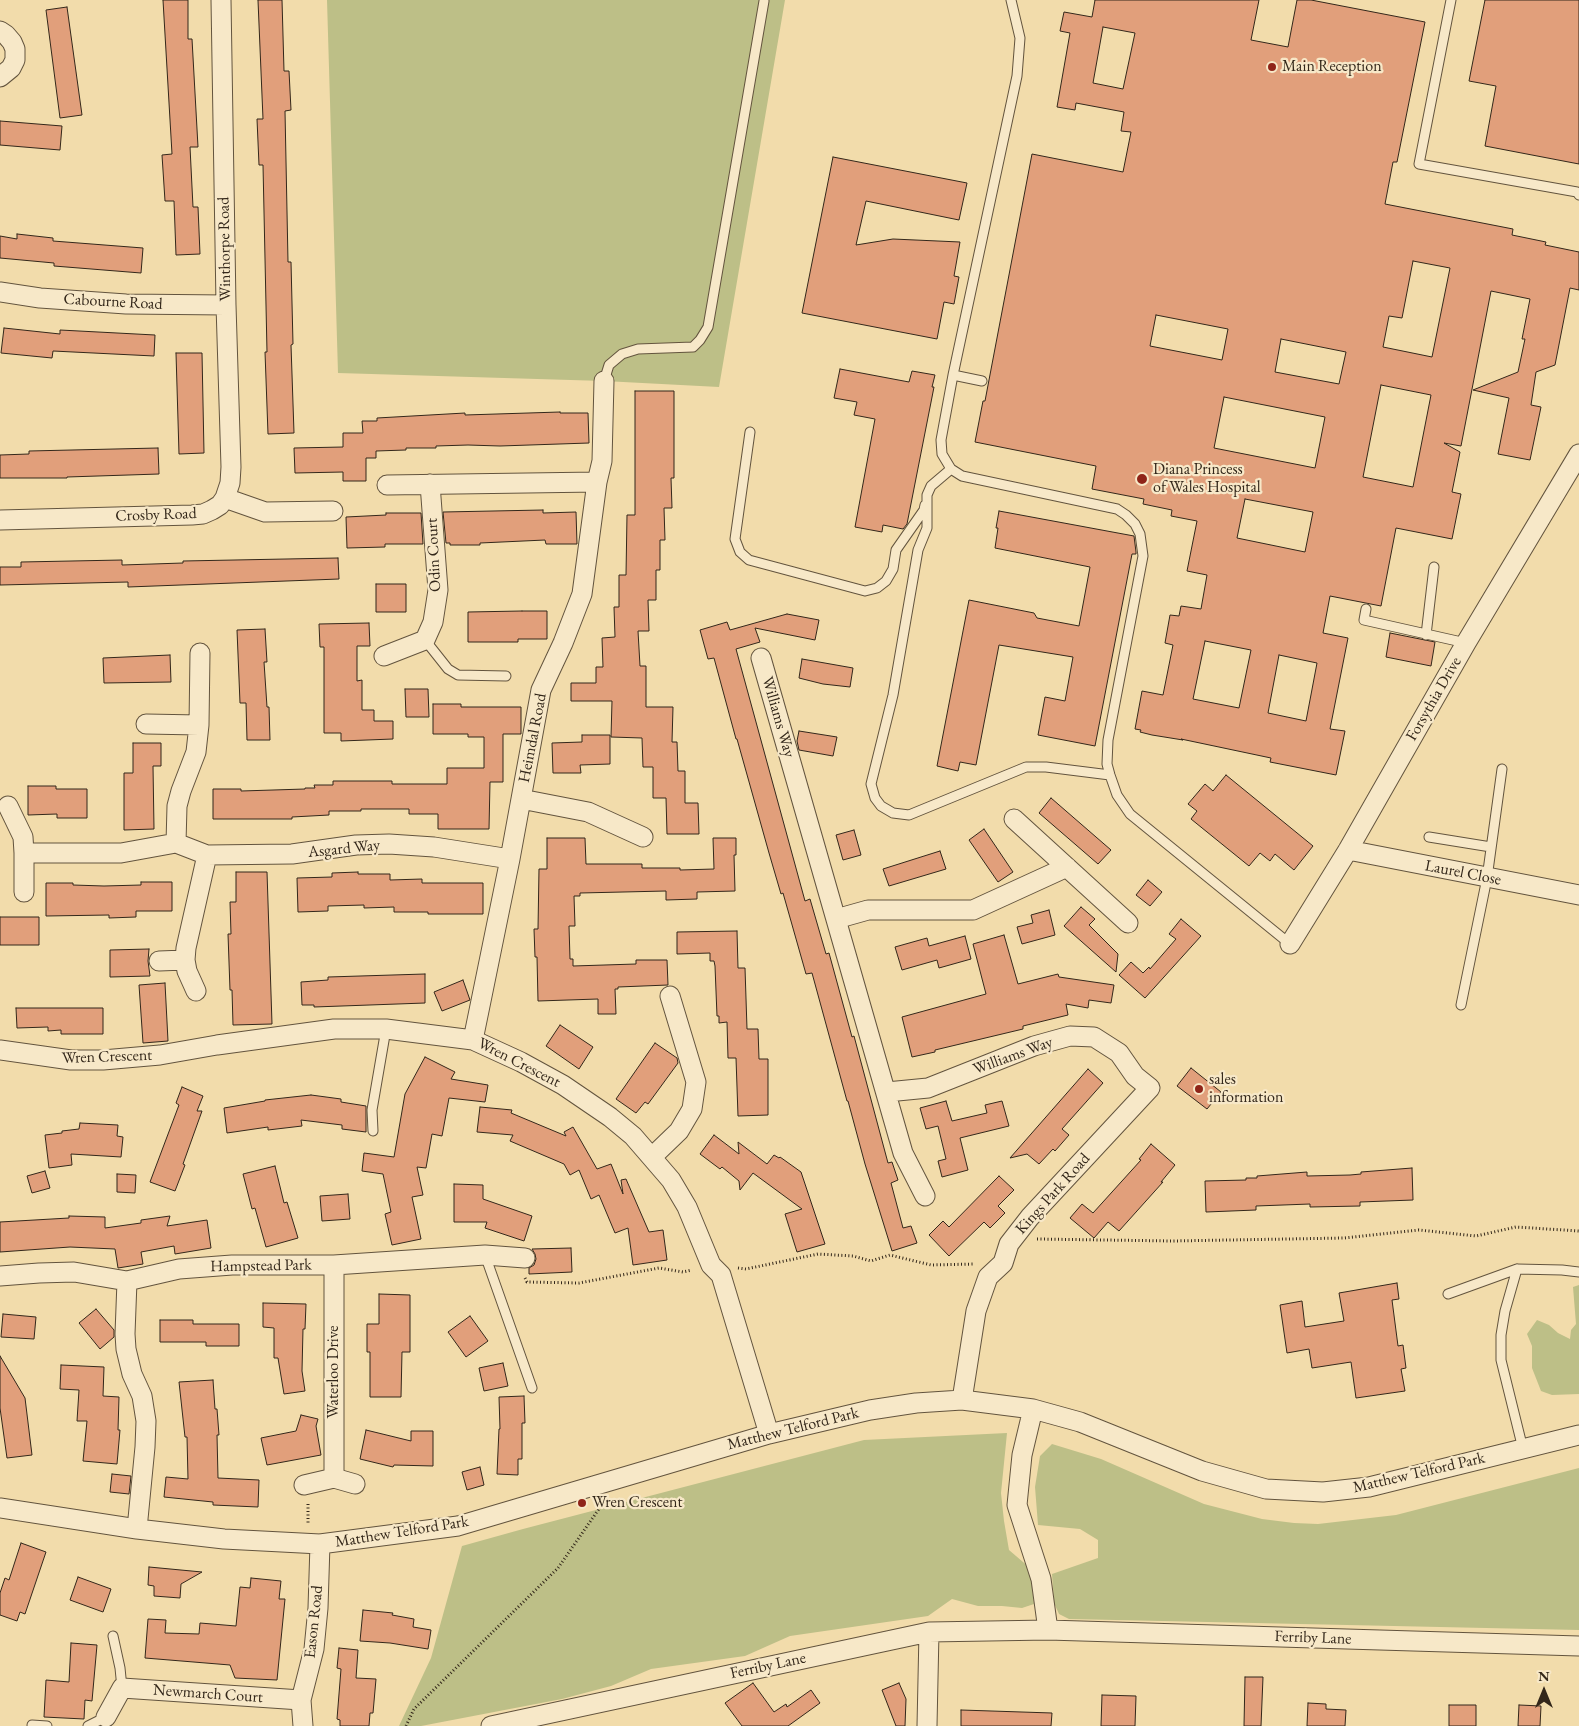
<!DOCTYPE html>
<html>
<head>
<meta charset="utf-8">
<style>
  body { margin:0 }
  #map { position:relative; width:1579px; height:1726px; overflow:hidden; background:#f2dcab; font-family:"EB Garamond",serif }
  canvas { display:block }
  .north { position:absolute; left:1519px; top:1666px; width:50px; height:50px; -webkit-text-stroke:4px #f7e8c8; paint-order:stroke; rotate:0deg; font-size:14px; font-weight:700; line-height:20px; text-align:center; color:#33271a }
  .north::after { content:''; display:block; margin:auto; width:18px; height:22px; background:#33271a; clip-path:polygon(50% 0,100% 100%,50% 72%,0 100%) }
</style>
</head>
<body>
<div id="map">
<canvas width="1579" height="1726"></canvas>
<div class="north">N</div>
</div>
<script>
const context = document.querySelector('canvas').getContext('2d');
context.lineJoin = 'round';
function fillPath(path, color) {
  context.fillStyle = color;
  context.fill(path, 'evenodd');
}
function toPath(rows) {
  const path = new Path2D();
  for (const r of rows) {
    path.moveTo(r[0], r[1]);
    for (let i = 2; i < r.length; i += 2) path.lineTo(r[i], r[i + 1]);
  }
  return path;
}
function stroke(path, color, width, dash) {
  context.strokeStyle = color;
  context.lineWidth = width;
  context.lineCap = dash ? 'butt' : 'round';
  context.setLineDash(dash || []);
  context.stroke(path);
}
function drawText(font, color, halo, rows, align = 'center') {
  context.font = font + ' "EB Garamond",serif';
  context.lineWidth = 4.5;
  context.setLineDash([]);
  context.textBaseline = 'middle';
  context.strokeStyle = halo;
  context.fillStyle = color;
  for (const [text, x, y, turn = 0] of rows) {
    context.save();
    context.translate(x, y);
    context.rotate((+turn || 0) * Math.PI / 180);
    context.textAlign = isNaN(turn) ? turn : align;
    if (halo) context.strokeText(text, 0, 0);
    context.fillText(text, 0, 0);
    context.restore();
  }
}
fillPath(toPath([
  [327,0,785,0,719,387,604,381,338,373],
  [1579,1285,1579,1394,1552,1395,1541,1391,1532,1368,1532,1346,1527,1334,1537,1320,1549,1325,1558,1333,1570,1339,1571,1330,1576,1324,1573,1287],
  [1007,1433,1001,1493,1004,1521,1009,1550,1030,1568,1034,1604,1022,1608,1002,1606,978,1606,952,1599,928,1616,790,1636,745,1656,651,1669,611,1686,562,1699,421,1726,399,1726,431,1658,462,1546,523,1529,864,1440],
  [1052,1444,1101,1459,1204,1504,1262,1519,1294,1523,1318,1524,1396,1515,1579,1468,1579,1630,1069,1619,1059,1614,1054,1603,1052,1574,1098,1558,1098,1540,1080,1529,1038,1525,1035,1487,1040,1456]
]), '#bdbf87');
const building = toPath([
  [163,0,188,0,188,39,192,39,198,147,190,147,193,207,198,207,200,254,176,255,174,201,165,201,162,155,172,154,163,0],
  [258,0,282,0,284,71,289,71,291,110,285,111,288,262,291,262,293,344,291,345,294,433,268,434,265,352,267,352,263,165,259,165,257,119,263,119,258,0],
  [1095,0,1259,0,1251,40,1288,47,1297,0,1311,0,1425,22,1397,162,1393,162,1385,204,1513,229,1512,235,1546,242,1545,245,1579,252,1579,290,1570,288,1555,365,1536,372,1531,405,1541,407,1530,460,1498,454,1509,398,1473,390,1518,372,1525,339,1522,339,1530,299,1491,291,1461,446,1444,443,1460,452,1452,492,1461,494,1452,539,1396,528,1381,606,1330,596,1323,633,1348,638,1330,729,1345,731,1336,775,1270,762,1271,758,1181,739,1183,740,1152,735,1140,732,1141,730,1135,729,1142,691,1163,695,1173,645,1165,643,1170,615,1179,616,1181,606,1201,609,1207,575,1187,571,1197,521,1171,516,1172,510,1143,504,1144,499,1092,489,1096,466,975,442,983,401,985,401,1032,154,1123,172,1131,132,1121,131,1124,112,1076,103,1075,110,1057,107,1070,33,1060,31,1064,12,1092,17,1095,0],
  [1103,27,1135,33,1123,89,1093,83,1103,27],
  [1413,261,1450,268,1432,357,1383,347,1389,316,1402,318,1413,261],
  [1156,315,1228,329,1222,360,1150,346,1156,315],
  [1281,339,1346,352,1339,384,1275,372,1281,339],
  [1381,385,1431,395,1413,487,1363,477,1381,385],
  [1224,397,1325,417,1315,468,1214,448,1224,397],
  [1245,499,1313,512,1305,552,1237,538,1245,499],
  [1205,641,1251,650,1239,708,1193,699,1205,641],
  [1279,655,1317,663,1306,721,1268,713,1279,655],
  [1485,0,1579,0,1579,164,1485,146,1496,86,1469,81,1485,0],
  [67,7,82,115,60,118,46,10,67,7],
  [0,121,62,126,60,150,0,145,0,121],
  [833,157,967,183,959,220,866,201,856,245,893,239,960,242,954,276,959,277,954,304,944,302,937,339,802,313,833,157],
  [17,234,53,238,53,241,143,248,141,273,54,266,54,263,0,258,0,236,17,239,17,234],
  [4,328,60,334,60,330,155,335,154,356,53,351,52,358,1,353,4,328],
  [176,353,202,353,204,453,179,454,176,353],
  [840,369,909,382,912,371,935,375,932,387,934,387,907,524,903,529,883,525,882,532,855,527,875,419,854,415,857,402,834,398,840,369],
  [635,391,674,391,674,478,671,478,672,508,664,508,665,540,660,540,660,570,656,570,656,600,648,600,649,631,638,631,640,666,646,666,646,707,673,707,672,742,677,742,678,771,685,771,685,803,698,803,699,834,667,834,666,798,653,798,653,767,643,767,642,738,611,737,612,701,571,701,571,683,596,683,596,667,603,667,602,638,615,637,614,607,619,607,619,575,626,575,627,515,635,515,635,391],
  [560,412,560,413,588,413,589,443,500,446,468,445,436,446,436,448,406,448,406,450,376,451,376,458,366,458,366,481,343,481,343,472,295,473,294,448,343,447,343,433,363,433,362,421,377,421,377,418,465,413,465,415,560,412],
  [158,448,159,474,67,477,67,478,0,478,0,455,29,454,29,451,158,448],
  [543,510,543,513,576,512,577,544,546,544,545,540,480,543,480,545,450,545,450,543,446,543,443,512,543,510],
  [999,511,1134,536,1136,552,1136,554,1132,554,1095,746,1038,735,1045,697,1065,701,1073,657,999,645,976,765,960,762,958,771,937,766,969,600,1034,613,1037,618,1079,626,1090,567,995,548,998,528,996,528,999,511],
  [386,513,421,513,423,544,385,544,385,547,347,548,346,517,386,515,386,513],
  [338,558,339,579,128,587,128,582,0,585,0,567,21,567,21,562,122,560,122,565,183,563,183,561,338,558],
  [376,584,406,584,406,612,376,612,376,584],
  [522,611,547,611,547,639,518,639,518,642,468,642,468,612,522,611],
  [787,614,819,620,815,640,755,628,760,642,736,649,805,901,810,899,826,954,829,953,852,1037,854,1036,888,1163,892,1162,898,1180,891,1183,903,1228,911,1226,917,1243,892,1251,865,1164,848,1101,847,1101,812,973,806,974,783,893,781,894,769,853,737,739,736,739,714,658,708,659,700,630,727,622,730,630,787,614],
  [369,623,370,646,357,646,357,681,362,680,362,710,374,710,374,721,393,721,393,739,341,741,341,733,324,733,324,647,320,647,319,624,369,623],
  [265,629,267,662,264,662,267,707,269,707,270,740,247,740,246,703,240,703,237,630,265,629],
  [1390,633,1435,642,1431,666,1386,657,1390,633],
  [170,655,171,682,104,683,103,658,170,655],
  [802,659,853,668,850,687,823,684,799,678,802,659],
  [405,689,428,689,429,717,406,717,405,689],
  [433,704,461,704,461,707,521,707,521,734,503,734,503,782,490,782,489,829,438,829,438,814,409,814,409,809,361,809,361,811,329,811,329,815,292,817,292,819,213,819,213,789,241,789,241,791,305,789,305,788,315,788,314,785,333,785,333,781,392,781,392,784,447,784,447,768,484,768,484,737,468,737,468,734,433,734,433,704],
  [799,731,837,737,833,756,799,750,797,741,799,731],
  [582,735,610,735,610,764,580,765,581,773,553,773,552,743,582,742,582,735],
  [133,743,161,743,161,766,153,766,154,829,124,830,124,773,133,773,133,743],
  [1226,775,1313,846,1294,870,1275,854,1270,861,1260,853,1249,866,1191,819,1197,811,1188,804,1205,784,1213,791,1226,775],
  [28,786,56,786,56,789,87,789,87,818,57,818,57,814,28,815,28,786],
  [1051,798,1111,850,1098,864,1039,813,1051,798],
  [984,829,1013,872,998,882,969,840,984,829],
  [854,830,861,855,843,860,836,835,854,830],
  [547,838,585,838,586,864,642,864,642,868,680,868,680,870,714,869,713,838,736,838,736,855,734,855,735,891,697,892,697,899,666,900,666,891,580,893,580,896,574,896,575,926,569,926,570,959,573,959,573,966,636,964,636,960,667,960,668,985,618,987,618,989,615,989,616,1014,598,1014,598,999,538,1001,537,957,535,957,534,929,538,929,539,869,547,869,547,838],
  [940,851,946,869,889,886,883,869,940,851],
  [236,872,267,872,272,1024,233,1025,232,990,230,990,228,934,231,934,230,902,236,902,236,872],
  [358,872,358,874,390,874,390,880,422,879,422,883,483,883,483,914,428,914,428,912,394,912,394,907,364,908,364,905,328,906,328,911,298,912,297,878,332,877,332,873,358,872],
  [1148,880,1162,892,1150,906,1136,895,1148,880],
  [141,882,172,882,172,911,136,911,136,917,109,918,109,915,46,916,46,883,73,883,73,885,104,886,141,885,141,882],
  [1081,907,1095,919,1089,925,1118,954,1116,972,1064,926,1081,907],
  [1049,910,1055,935,1022,944,1017,927,1033,923,1031,915,1049,910],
  [0,917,39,917,39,945,0,945,0,917],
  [1181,919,1201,936,1145,998,1119,975,1131,962,1143,973,1149,967,1150,969,1176,939,1169,934,1181,919],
  [737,931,738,968,745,968,747,1029,758,1029,759,1059,768,1059,768,1115,738,1116,736,1058,728,1058,727,1022,719,1023,719,1016,717,1016,715,966,714,961,710,961,710,953,677,954,677,932,737,931],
  [1004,935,1018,984,1058,974,1059,977,1114,985,1111,1003,1089,1000,1088,1008,1066,1004,1068,1015,1023,1026,1023,1029,935,1050,935,1052,912,1057,902,1017,986,994,973,944,1004,935],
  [965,936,971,959,939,968,937,960,902,970,895,947,927,938,929,946,965,936],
  [149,949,148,961,150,976,110,977,110,950,149,949],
  [425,974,425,1003,314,1007,314,1005,302,1005,301,982,328,980,328,977,425,974],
  [463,980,470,1000,442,1011,434,992,463,980],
  [165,983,168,1041,143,1043,139,985,165,983],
  [16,1008,103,1008,103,1034,61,1034,61,1030,48,1031,48,1027,17,1028,16,1008],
  [560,1025,593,1047,579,1069,546,1046,560,1025],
  [655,1043,677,1058,678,1063,648,1104,645,1102,636,1113,616,1099,655,1043],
  [425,1057,455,1072,451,1079,488,1085,485,1102,449,1098,442,1136,432,1134,426,1168,417,1167,423,1195,412,1197,421,1239,392,1245,385,1214,391,1212,383,1174,362,1171,364,1153,394,1157,405,1094,425,1057],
  [1191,1068,1221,1092,1207,1109,1177,1086,1191,1068],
  [1088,1069,1103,1083,1062,1129,1069,1135,1055,1151,1053,1149,1039,1164,1027,1154,1010,1158,1088,1069],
  [182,1087,203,1096,197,1111,202,1111,183,1164,185,1165,175,1191,150,1182,179,1105,176,1103,182,1087],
  [311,1095,341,1099,341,1102,366,1106,366,1132,342,1129,342,1125,301,1120,302,1126,268,1130,268,1127,227,1133,224,1108,265,1101,265,1100,311,1095],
  [946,1101,952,1121,987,1113,985,1105,1002,1101,1009,1126,960,1138,968,1170,942,1177,938,1161,946,1159,938,1126,926,1129,920,1108,946,1101],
  [480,1107,512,1110,511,1113,566,1136,564,1132,573,1127,597,1169,611,1164,623,1194,621,1180,626,1179,649,1232,663,1230,667,1260,633,1265,628,1228,615,1233,599,1195,591,1199,579,1170,570,1175,564,1164,510,1141,513,1135,477,1132,480,1107],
  [80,1123,118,1125,117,1136,123,1137,121,1157,71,1154,72,1165,49,1168,45,1135,62,1133,62,1131,79,1129,80,1123],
  [714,1135,739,1154,738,1142,767,1164,774,1155,779,1158,780,1157,801,1172,825,1244,797,1252,785,1214,802,1209,753,1173,740,1190,739,1181,722,1167,720,1169,700,1154,714,1135],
  [1151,1144,1175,1165,1161,1182,1163,1182,1119,1231,1108,1222,1094,1238,1070,1218,1082,1204,1093,1213,1141,1160,1139,1159,1151,1144],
  [275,1166,284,1203,287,1202,298,1238,266,1247,255,1208,252,1209,243,1174,275,1166],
  [1412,1168,1413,1200,1360,1202,1360,1206,1310,1207,1310,1204,1256,1206,1256,1210,1206,1212,1205,1181,1246,1180,1246,1178,1257,1178,1257,1176,1307,1172,1307,1176,1350,1175,1361,1174,1361,1172,1412,1168],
  [45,1171,50,1188,32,1193,27,1176,45,1171],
  [117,1174,136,1175,135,1193,117,1192,117,1174],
  [999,1176,1014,1190,998,1206,1005,1213,990,1228,984,1222,949,1256,929,1235,943,1221,949,1227,999,1176],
  [454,1184,483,1185,483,1199,532,1216,524,1241,485,1228,487,1222,454,1222,454,1184],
  [348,1194,350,1219,322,1221,320,1196,348,1194],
  [69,1216,105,1217,105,1228,141,1223,141,1220,170,1216,167,1226,207,1220,211,1248,175,1254,174,1246,141,1252,143,1264,118,1268,115,1249,70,1247,0,1252,0,1222,69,1218,69,1216],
  [571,1248,572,1272,529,1274,529,1268,534,1265,536,1259,535,1254,532,1249,571,1248],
  [1397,1283,1399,1299,1392,1300,1398,1346,1403,1345,1406,1368,1401,1369,1405,1391,1356,1398,1351,1362,1312,1368,1309,1349,1287,1353,1280,1305,1302,1301,1305,1327,1344,1321,1339,1293,1397,1283],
  [379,1294,410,1295,410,1352,402,1352,401,1397,370,1397,370,1352,367,1352,367,1324,379,1324,379,1294],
  [263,1303,306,1304,305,1329,303,1329,302,1371,305,1391,284,1394,278,1358,274,1358,274,1328,263,1327,263,1303],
  [96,1309,114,1330,114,1337,100,1349,79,1323,96,1309],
  [3,1314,36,1317,34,1339,1,1337,3,1314],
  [470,1316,488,1341,466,1357,448,1332,470,1316],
  [160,1320,193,1320,193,1324,239,1324,239,1346,206,1346,206,1342,160,1342,160,1320],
  [0,1356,25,1398,32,1455,7,1458,0,1408,0,1356],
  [503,1363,508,1386,484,1391,479,1368,503,1363],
  [61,1365,104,1367,103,1396,119,1397,118,1430,120,1430,117,1464,83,1461,87,1421,77,1421,79,1390,60,1389,61,1365],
  [213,1380,215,1409,217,1409,219,1435,217,1435,218,1478,259,1480,258,1507,213,1505,213,1502,164,1497,166,1477,188,1479,187,1437,185,1437,179,1382,213,1380],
  [524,1396,525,1423,522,1423,522,1459,518,1459,518,1475,497,1474,499,1429,500,1429,499,1397,524,1396],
  [301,1415,318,1419,316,1426,321,1455,267,1465,261,1438,296,1431,301,1415],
  [366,1430,411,1441,411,1431,433,1431,433,1466,394,1465,393,1467,360,1459,366,1430],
  [480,1467,484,1485,467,1490,462,1472,480,1467],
  [112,1474,131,1476,129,1494,110,1492,112,1474],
  [21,1543,46,1552,25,1614,20,1612,17,1621,0,1615,0,1593,5,1578,9,1580,21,1543],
  [149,1567,202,1572,181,1584,180,1598,154,1596,154,1586,148,1585,149,1567],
  [78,1577,111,1589,103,1612,70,1600,78,1577],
  [251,1578,281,1581,279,1599,285,1599,277,1680,235,1678,230,1665,145,1658,148,1619,166,1620,165,1633,199,1634,200,1623,236,1626,240,1587,250,1588,251,1578],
  [363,1610,393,1613,392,1615,414,1619,413,1627,431,1630,428,1649,390,1643,360,1641,363,1610],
  [71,1643,97,1645,92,1701,85,1700,84,1719,44,1717,46,1680,69,1682,71,1643],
  [339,1648,358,1650,356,1678,376,1679,373,1713,370,1713,369,1726,340,1726,340,1720,337,1719,341,1669,337,1668,339,1648],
  [1245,1677,1263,1677,1261,1726,1244,1726,1245,1677],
  [753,1683,774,1712,786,1704,787,1707,811,1690,820,1703,788,1726,742,1726,725,1703,753,1683],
  [899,1683,906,1699,905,1726,896,1726,882,1690,899,1683],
  [1102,1695,1136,1696,1135,1726,1101,1726,1102,1695],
  [1308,1703,1326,1704,1326,1709,1346,1710,1345,1726,1307,1726,1308,1703],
  [1449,1705,1476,1705,1476,1726,1449,1726,1449,1705],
  [1519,1705,1541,1706,1540,1726,1518,1726,1519,1705],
  [961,1710,1052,1713,1051,1726,961,1726,961,1710]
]);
fillPath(building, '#e19f7b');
stroke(building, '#33271a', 1);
const service = toPath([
  [1011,0,1020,38,1017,76,953,375,941,440,942,454,951,469,962,476,1117,509,1126,515,1135,524,1140,534,1143,556,1108,740,1107,764,1110,775,1117,795,1130,814,1290,944],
  [1451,0,1419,164,1577,192,1579,195],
  [953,375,982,381],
  [604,381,609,365,622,354,638,349,693,347,700,340,708,327,764,1],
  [750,432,735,539,740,552,749,560,865,591,877,588,886,581,893,569,896,550,924,510,925,505],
  [951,469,931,486,927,495,927,528,918,550,893,695,871,784,875,798,881,806,893,813,909,815,1026,767,1046,767,1110,775],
  [1366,609,1364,620,1466,643],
  [1426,635,1434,567],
  [425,640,448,669,458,675,506,676],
  [1429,837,1491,847],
  [1461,1005,1487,878,1502,769],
  [373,1131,372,1110,386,1029],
  [485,1255,532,1388],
  [1517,1269,1505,1311,1501,1335,1501,1360,1523,1449],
  [1448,1294,1517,1269,1562,1270,1579,1272],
  [113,1636,120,1668,122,1688],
  [32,1725,47,1726],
  [88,1726,106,1717]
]);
const minor = toPath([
  [221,0,226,305,231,467,230,483,225,498],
  [0,31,6,35,12,42,15,49,15,60,11,68,0,77],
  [0,292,40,298,126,304,226,305],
  [387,485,597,482],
  [0,520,192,515,203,514,212,510,220,505,225,498,265,512,333,511],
  [384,656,425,640,433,622,438,590,430,484],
  [761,658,903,1153,925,1196],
  [146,724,199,725,196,752,181,791,177,806,176,843,207,855,292,854,356,845,389,844,434,847,510,859],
  [199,725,200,653],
  [521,799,588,812,643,837],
  [8,806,23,837,24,853],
  [1014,819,1128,923],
  [1348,850,1579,895],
  [24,892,24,853,121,853,176,843],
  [836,919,868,910,973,910,1067,867],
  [1290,944,1348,850,1466,643,1579,454],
  [159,961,185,960],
  [196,991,187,971,185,960,186,948,207,855],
  [473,1040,510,859,541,690,563,643,582,594,597,482,602,461,604,381],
  [0,1050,71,1060,103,1060,160,1055,217,1045,334,1029,386,1029,473,1040,521,1062,563,1085,610,1117,633,1136,671,1180,687,1207,711,1265,721,1275,769,1434],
  [887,1092,928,1088,1034,1046,1070,1036,1094,1037,1119,1053,1135,1076,1150,1088,1030,1217,1009,1244,1003,1263,988,1277,976,1311,962,1400],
  [652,1157,679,1131,692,1109,696,1082,670,996],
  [0,1276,39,1273,74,1272,127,1281,179,1269,232,1265,334,1265,485,1255,525,1258],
  [127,1281,125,1334,126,1349,132,1374,142,1396,146,1421,145,1447,137,1529],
  [1033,1409,1022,1455,1017,1505,1041,1579,1048,1630],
  [334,1478,334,1265],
  [304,1485,334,1478,355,1484],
  [0,1508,137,1529,224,1539,320,1544,458,1526,769,1434,870,1410,916,1403,962,1400,1033,1409,1080,1422,1202,1471,1266,1489,1323,1492,1369,1487,1579,1435],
  [301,1700,314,1649,318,1608,320,1544],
  [106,1717,122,1688,301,1700,303,1726],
  [491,1726,929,1632,1048,1630,1579,1646],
  [927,1726,929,1632]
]);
stroke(service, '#63543e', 11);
stroke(minor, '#63543e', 21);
stroke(toPath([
  [1037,1239,1172,1241,1344,1238,1419,1230,1476,1236,1516,1227,1579,1231],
  [738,1268,746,1269,818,1254,853,1256,871,1261,890,1255,931,1265,975,1264],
  [525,1278,527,1282,579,1283,659,1268,683,1272,692,1270],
  [308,1504,308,1525],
  [406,1726,414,1709,558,1568,603,1503]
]), '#33271a', 3, [1, 2.5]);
stroke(service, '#f7e8c8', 9);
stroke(minor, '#f7e8c8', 19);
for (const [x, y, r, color] of [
  [1272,67,5,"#8f2418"],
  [1142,479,6,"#8f2418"],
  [1199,1089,5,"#8f2418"],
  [582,1503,5,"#8f2418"]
]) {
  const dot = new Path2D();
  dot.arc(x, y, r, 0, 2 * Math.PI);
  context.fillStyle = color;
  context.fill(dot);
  stroke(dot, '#f7e8c8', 2);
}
drawText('16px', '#33271a', '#f7e8c8', [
  ["Main Reception",1282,67],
  ["Diana Princess",1153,470],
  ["of Wales Hospital",1153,488],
  ["sales",1209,1080],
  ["information",1209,1098],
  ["Wren Crescent",592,1503]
], 'left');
drawText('16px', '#33271a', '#f7e8c8', [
  ["Winthorpe Road",225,249,-91],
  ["Cabourne Road",113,302,3],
  ["Crosby Road",156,515,-2],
  ["Odin Court",434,555,-93],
  ["Forsythia Drive",1434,699,-60],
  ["Williams Way",778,717,74],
  ["Heimdal Road",533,738,-79],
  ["Asgard Way",344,849,-6],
  ["Laurel Close",1463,873,11],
  ["Williams Way",1013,1056,-20],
  ["Wren Crescent",107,1057,-2],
  ["Wren Crescent",519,1063,27],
  ["Kings Park Road",1053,1194,-48],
  ["Hampstead Park",261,1266,-1],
  ["Waterloo Drive",334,1372,-90],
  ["Matthew Telford Park",793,1429,-14],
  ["Matthew Telford Park",1419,1473,-13],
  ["Matthew Telford Park",402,1532,-9],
  ["Eason Road",314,1622,-84],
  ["Ferriby Lane",1313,1638,2],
  ["Ferriby Lane",768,1666,-12],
  ["Newmarch Court",208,1694,4]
]);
</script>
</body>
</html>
